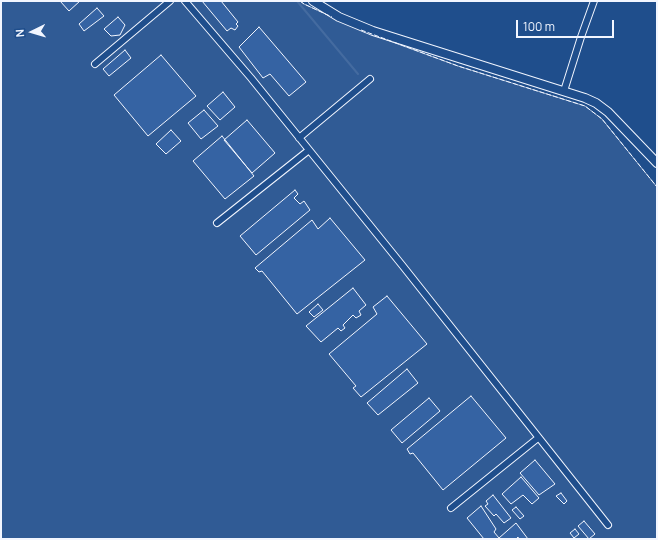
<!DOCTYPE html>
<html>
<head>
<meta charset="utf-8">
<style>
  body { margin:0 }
  #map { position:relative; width:658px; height:540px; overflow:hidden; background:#1f4e8c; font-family:Manrope,sans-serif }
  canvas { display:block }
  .frame { position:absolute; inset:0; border:2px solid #f2f6ff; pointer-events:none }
  .north { position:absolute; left:12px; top:12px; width:40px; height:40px; -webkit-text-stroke:3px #1f4e8c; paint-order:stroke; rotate:265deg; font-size:11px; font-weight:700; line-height:16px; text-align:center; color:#f2f6ff }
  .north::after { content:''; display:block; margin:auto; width:14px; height:18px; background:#f2f6ff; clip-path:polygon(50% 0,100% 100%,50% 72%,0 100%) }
  .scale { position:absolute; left:516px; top:20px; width:98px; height:18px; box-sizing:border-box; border:2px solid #f2f6ff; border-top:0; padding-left:5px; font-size:12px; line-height:14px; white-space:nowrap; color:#f2f6ff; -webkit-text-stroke:3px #1f4e8c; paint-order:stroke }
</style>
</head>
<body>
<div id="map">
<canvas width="658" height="540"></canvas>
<div class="frame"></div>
<div class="north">N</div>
<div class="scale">100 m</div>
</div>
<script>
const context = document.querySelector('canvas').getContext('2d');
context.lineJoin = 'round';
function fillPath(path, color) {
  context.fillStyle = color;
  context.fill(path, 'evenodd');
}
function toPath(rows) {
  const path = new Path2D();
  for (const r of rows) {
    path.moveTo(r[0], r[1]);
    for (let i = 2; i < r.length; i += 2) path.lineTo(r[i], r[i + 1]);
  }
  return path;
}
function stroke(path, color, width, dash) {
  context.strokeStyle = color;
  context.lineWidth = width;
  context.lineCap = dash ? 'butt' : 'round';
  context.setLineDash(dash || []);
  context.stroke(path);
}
const green = toPath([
  [1,1,300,1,304,4,365,32,458,66,585,106,602,119,657,187,657,539,1,539,1,1]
]);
fillPath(green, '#305b95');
stroke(green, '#a8bbd7', 1);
stroke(toPath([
  [297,1,358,74]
]), '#446ba0', 2);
const building = toPath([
  [60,1,80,1,69,11,60,1],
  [202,1,221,1,238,22,236,24,238,26,235,30,231,28,227,31,202,1],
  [97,8,104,16,84,31,79,24,97,8],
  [118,17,125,25,120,35,111,36,104,29,118,17],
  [259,27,306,82,289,96,270,74,263,78,239,47,259,27],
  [125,50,131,58,109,76,103,69,125,50],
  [161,55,196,96,148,136,114,95,161,55],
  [223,92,235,107,220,120,207,106,223,92],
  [204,110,218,126,201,139,188,123,204,110],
  [247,120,275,153,252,173,224,140,247,120],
  [171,130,181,141,166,154,156,144,171,130],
  [222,136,254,176,225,199,193,161,222,136],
  [295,190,298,194,294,198,300,204,304,201,310,210,256,255,240,236,295,190],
  [330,218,365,260,297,314,262,271,259,272,255,268,312,220,318,229,330,218],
  [353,288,366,305,359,311,361,315,356,318,353,315,343,325,345,328,341,331,338,328,321,342,306,326,353,288],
  [387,296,427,344,361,397,353,388,356,386,329,354,377,314,373,307,387,296],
  [318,304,323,310,314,317,309,312,318,304],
  [407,369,418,383,378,415,367,403,407,369],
  [471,396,506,438,443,490,413,453,410,454,407,449,471,396],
  [429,398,440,411,402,443,391,430,429,398],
  [535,460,555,484,539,495,520,473,535,460],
  [521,477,539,498,532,504,523,495,511,504,502,494,521,477],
  [561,493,567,501,564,504,556,496,561,493],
  [493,495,511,518,504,523,496,514,494,516,485,506,488,504,486,501,493,495],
  [481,506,496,529,494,532,499,538,516,523,528,539,519,539,518,537,516,539,484,539,467,518,481,506],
  [516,507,524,516,520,519,512,510,516,507],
  [584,521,595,534,589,539,578,526,584,521],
  [575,529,579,534,574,538,570,533,575,529]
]);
fillPath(building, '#3563a3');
stroke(building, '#f2f6ff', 1);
const street = toPath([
  [185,1,251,78,402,265,608,525],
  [95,64,170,1],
  [564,91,581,37,594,1],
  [299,138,370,79],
  [217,223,309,150],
  [451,508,538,438]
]);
const secondary = toPath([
  [313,1,339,17,373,31,585,98,596,103,608,112,657,163]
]);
stroke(street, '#f2f6ff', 8);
stroke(secondary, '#f2f6ff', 10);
stroke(street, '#1f4e8c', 6);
stroke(secondary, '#1f4e8c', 8);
stroke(toPath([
  [300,1,304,4,332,17],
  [361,30,458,66,585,106,602,119,657,187]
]), '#f2f6ff', 1, [5, 2]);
</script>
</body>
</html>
